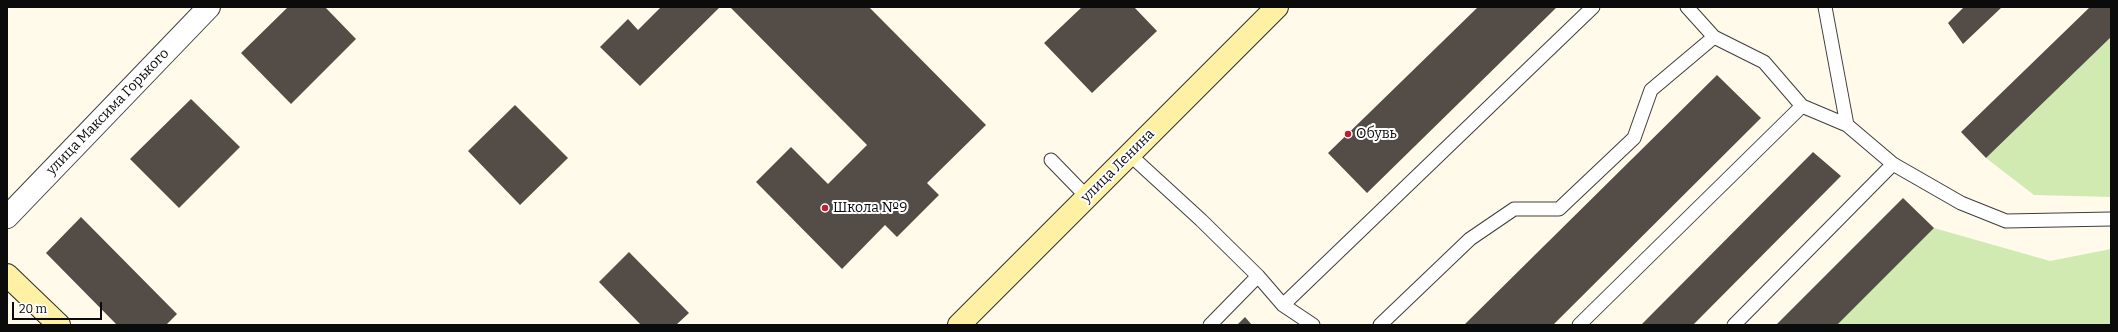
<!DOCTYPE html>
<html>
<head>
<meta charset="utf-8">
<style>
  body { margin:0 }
  #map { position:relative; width:2118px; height:332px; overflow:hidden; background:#fffae9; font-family:Bitter,serif }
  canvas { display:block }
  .frame { position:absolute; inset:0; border:8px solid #0b0b0b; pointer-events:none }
  .scale { position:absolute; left:12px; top:302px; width:90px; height:18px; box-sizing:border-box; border:2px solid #0b0b0b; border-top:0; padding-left:5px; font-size:12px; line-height:14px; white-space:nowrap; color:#0b0b0b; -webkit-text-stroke:3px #fff; paint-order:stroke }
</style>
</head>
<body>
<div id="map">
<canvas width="2118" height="332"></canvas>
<div class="frame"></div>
<div class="scale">20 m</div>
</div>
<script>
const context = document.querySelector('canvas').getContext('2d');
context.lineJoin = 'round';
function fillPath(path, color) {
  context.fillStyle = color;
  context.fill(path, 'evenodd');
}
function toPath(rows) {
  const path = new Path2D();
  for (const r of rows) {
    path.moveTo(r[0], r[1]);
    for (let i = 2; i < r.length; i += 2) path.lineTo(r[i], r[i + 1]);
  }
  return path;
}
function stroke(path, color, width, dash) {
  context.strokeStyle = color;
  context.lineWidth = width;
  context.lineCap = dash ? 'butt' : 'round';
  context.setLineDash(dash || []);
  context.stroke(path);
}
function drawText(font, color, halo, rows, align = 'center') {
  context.font = font + ' Bitter,serif';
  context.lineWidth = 4;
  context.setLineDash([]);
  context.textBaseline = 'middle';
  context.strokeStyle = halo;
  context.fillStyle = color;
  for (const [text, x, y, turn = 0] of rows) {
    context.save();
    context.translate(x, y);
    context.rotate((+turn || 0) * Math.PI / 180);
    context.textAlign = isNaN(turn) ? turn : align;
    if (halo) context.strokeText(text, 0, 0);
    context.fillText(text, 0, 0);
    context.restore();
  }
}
fillPath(toPath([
  [2111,37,2111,197,2034,195,1986,158],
  [1934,228,2050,261,2111,249,2111,325,1837,325]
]), '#d1eab2');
fillPath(toPath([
  [288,7,325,7,356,39,291,104,241,53],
  [661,7,720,7,640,86,600,47,628,19,638,30],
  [730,7,869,7,986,125,927,183,939,195,897,237,885,225,842,269,756,182,791,147,828,184,867,145],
  [1082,7,1134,7,1157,31,1092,93,1044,43],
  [1478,7,1557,7,1367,193,1328,153],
  [1964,7,2002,7,1963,44,1948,23],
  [2090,7,2111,7,2111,37,1986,158,1961,132],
  [1717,75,1761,118,1553,325,1464,325],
  [191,99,240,147,179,208,130,159],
  [515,105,568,158,520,205,468,151],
  [1813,152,1841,176,1693,325,1641,325],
  [1903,198,1934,228,1837,325,1776,325],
  [81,217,177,314,166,325,117,325,46,253],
  [629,252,689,313,676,325,641,325,599,282],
  [1245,317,1252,325,1237,325]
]), '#544c47');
const lane = toPath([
  [1687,7,1714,37,1764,62,1802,106,1847,125,1893,164,1961,203,2006,221,2111,219],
  [1825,7,1847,125],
  [1129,154,1201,220,1258,276,1283,305,1313,325],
  [1051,160,1087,197],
  [1283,305,1593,7],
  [1210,325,1258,276],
  [1380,325,1470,239,1514,209,1559,209,1634,138,1651,90,1714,37],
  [1579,325,1802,106],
  [1734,325,1893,164]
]);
const street = toPath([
  [7,217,209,7]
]);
const secondary = toPath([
  [7,275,59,325],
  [959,325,1277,7]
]);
stroke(lane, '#3e3e3e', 15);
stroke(street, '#3e3e3e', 24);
stroke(secondary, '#2d2d2d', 24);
stroke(lane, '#fff', 13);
stroke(street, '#fff', 22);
stroke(secondary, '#fff1a4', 22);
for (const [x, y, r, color] of [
  [1348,134,4,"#c01e2c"],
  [825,208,4,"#c01e2c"]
]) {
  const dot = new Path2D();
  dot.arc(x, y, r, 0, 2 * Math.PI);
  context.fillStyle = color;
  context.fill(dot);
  stroke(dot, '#fff', 1.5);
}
drawText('14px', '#0b0b0b', '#fff', [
  ["улица Максима Горького",108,112,-46],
  ["улица Ленина",1118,166,-45]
]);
drawText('14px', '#0b0b0b', '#fff', [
  ["Обувь",1356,134],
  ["Школа №9",833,208]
], 'left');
</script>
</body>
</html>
